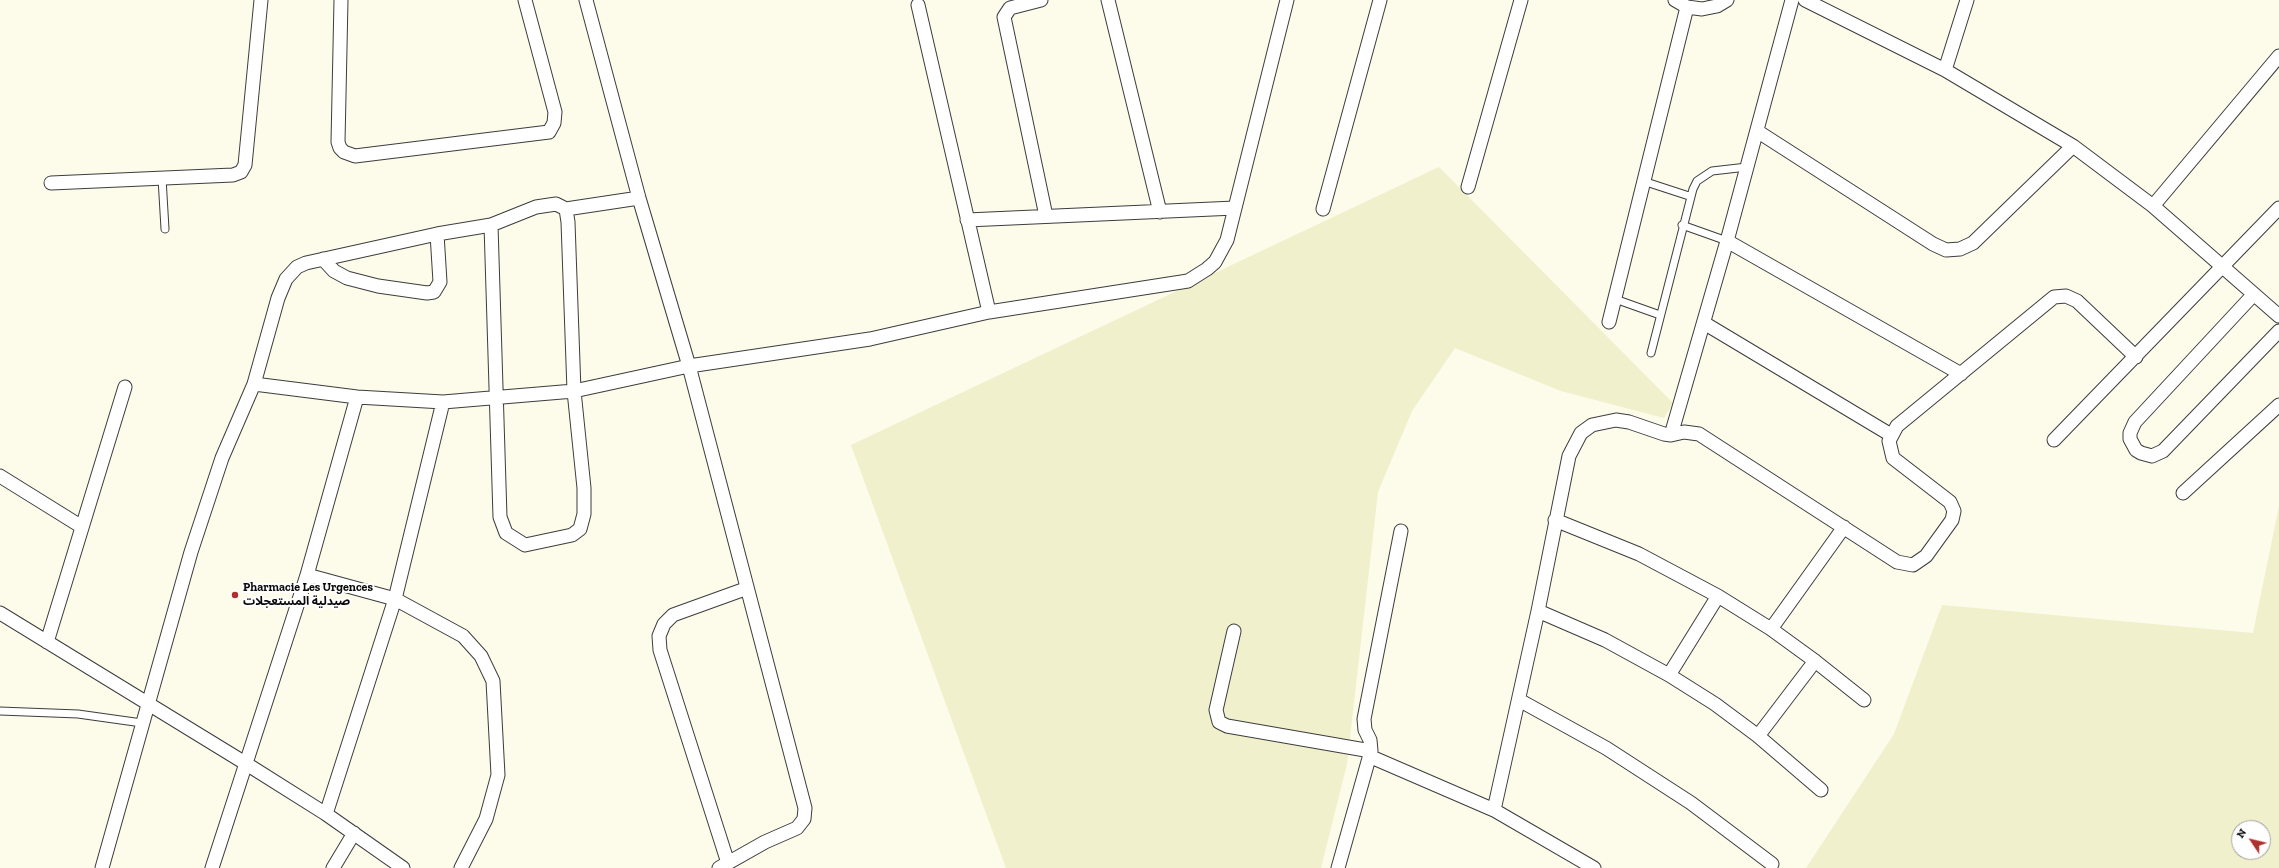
<!DOCTYPE html>
<html>
<head>
<meta charset="utf-8">
<style>
  body { margin:0 }
  #map { position:relative; width:2279px; height:868px; overflow:hidden; background:#fdfbe9; font-family:"Zilla Slab",serif }
  canvas { display:block }
  .north { position:absolute; left:2231px; top:820px; width:40px; height:40px; box-sizing:border-box; background:#fff; border:1px solid #9d9d9d; border-radius:50%; rotate:305deg; font-size:11px; font-weight:700; line-height:16px; text-align:center; color:#0a0a0a }
  .north::after { content:''; display:block; margin:auto; width:14px; height:18px; background:#ae312e; clip-path:polygon(50% 0,100% 100%,50% 72%,0 100%) }
</style>
</head>
<body>
<div id="map">
<canvas width="2279" height="868"></canvas>
<div class="north">N</div>
</div>
<script>
const context = document.querySelector('canvas').getContext('2d');
context.lineJoin = 'round';
function fillPath(path, color) {
  context.fillStyle = color;
  context.fill(path, 'evenodd');
}
function toPath(rows) {
  const path = new Path2D();
  for (const r of rows) {
    path.moveTo(r[0], r[1]);
    for (let i = 2; i < r.length; i += 2) path.lineTo(r[i], r[i + 1]);
  }
  return path;
}
function stroke(path, color, width, dash) {
  context.strokeStyle = color;
  context.lineWidth = width;
  context.lineCap = dash ? 'butt' : 'round';
  context.setLineDash(dash || []);
  context.stroke(path);
}
function drawText(font, color, halo, rows, align = 'center') {
  context.font = font + ' "Zilla Slab","Noto Sans Arabic",serif';
  context.lineWidth = 4;
  context.setLineDash([]);
  context.textBaseline = 'middle';
  context.strokeStyle = halo;
  context.fillStyle = color;
  for (const [text, x, y, turn = 0] of rows) {
    context.save();
    context.translate(x, y);
    context.rotate((+turn || 0) * Math.PI / 180);
    context.textAlign = isNaN(turn) ? turn : align;
    if (halo) context.strokeText(text, 0, 0);
    context.fillText(text, 0, 0);
    context.restore();
  }
}
fillPath(toPath([
  [1439,167,1673,403,1664,418,1561,391,1455,348,1412,411,1378,492,1347,764,1321,868,1006,868,851,445],
  [2279,506,2279,868,1806,868,1894,734,1942,605,2253,633],
  [2239,828,2263,828,2263,852,2239,852]
]), '#f1f0cc');
const lane = toPath([
  [162,178,165,229],
  [1643,181,1689,196],
  [1682,225,1727,241],
  [1615,299,1660,315],
  [1651,353,1693,189,1697,181,1712,171,1747,167],
  [0,711,78,714,142,723]
]);
const street = toPath([
  [341,0,338,142,340,148,344,152,355,156,549,132,554,123,555,112,525,0],
  [586,0,639,198,689,366,805,808,804,819,797,828,765,842,719,868],
  [1041,0,1010,8,1004,17,1046,216],
  [1108,0,1160,212],
  [1675,0,1687,7,1702,9,1717,6,1727,0],
  [1805,0,1945,70,2073,146,2153,206,2279,316],
  [918,5,989,312],
  [1945,70,1967,0],
  [1757,131,1933,244,1946,250,1960,249,1973,243,2073,146],
  [51,183,233,175,241,172,245,165,261,0],
  [1468,187,1521,0],
  [2153,206,2279,56],
  [566,209,639,198],
  [1323,209,1380,0],
  [967,220,1235,208],
  [1727,241,1961,374],
  [323,259,334,271,347,278,378,286,427,293,434,292,440,282,437,234],
  [2254,294,2135,422,2130,433,2130,439,2136,450,2141,453,2152,456,2163,451,2279,331],
  [1609,322,1687,7],
  [1704,323,1891,435],
  [254,384,357,397,443,402,574,391,689,366,870,339,989,312,1188,281,1207,269,1215,262,1227,240,1287,0],
  [1671,435,1727,241,1792,0],
  [2054,440,2279,208],
  [0,476,82,527],
  [2183,493,2279,405],
  [1555,520,1639,554,1718,596,1771,629,1815,661,1864,700],
  [307,575,395,599,463,636,481,656,493,681,498,775,486,819,461,868],
  [1538,611,1605,640,1669,675,1715,704,1758,736,1821,790],
  [0,613,245,763,326,814,403,868],
  [1771,629,1844,527],
  [1234,631,1216,710,1219,722,1227,726,1371,751],
  [47,642,125,387],
  [1669,675,1718,596],
  [1519,700,1606,748,1691,803,1772,864],
  [1758,736,1815,661],
  [1369,756,1494,810,1594,868],
  [1494,810,1538,611,1569,456,1581,433,1592,425,1616,420,1629,422,1664,434,1671,435,1684,432,1699,434,1897,562,1913,565,1926,556,1952,520,1954,511,1950,502,1893,458,1889,441,1897,426,2054,297,2066,296,2077,301,2136,357],
  [326,814,395,599,443,402],
  [728,863,660,650,659,636,664,624,673,615,745,589],
  [102,868,191,552,222,458,254,384,278,298,286,279,297,267,306,263,437,234,491,225,536,207,556,204,566,209,568,222,574,391,584,488,584,514,580,529,572,535,525,545,506,533,500,517,491,225],
  [212,868,307,575,357,397],
  [333,868,354,833],
  [1338,868,1371,751,1370,740,1365,730,1364,719,1401,531]
]);
stroke(lane, '#3d3d3d', 9);
stroke(street, '#3d3d3d', 15);
stroke(lane, '#fff', 7);
stroke(street, '#fff', 13);
for (const [x, y, r, color] of [
  [235,595,4,"#ae312e"]
]) {
  const dot = new Path2D();
  dot.arc(x, y, r, 0, 2 * Math.PI);
  context.fillStyle = color;
  context.fill(dot);
  stroke(dot, '#fff', 1.5);
}
drawText('bold 12px', '#0a0a0a', '#fff', [
  ["Pharmacie Les Urgences",243,588],
  ["صيدلية المستعجلات",243,602]
], 'left');
</script>
</body>
</html>
